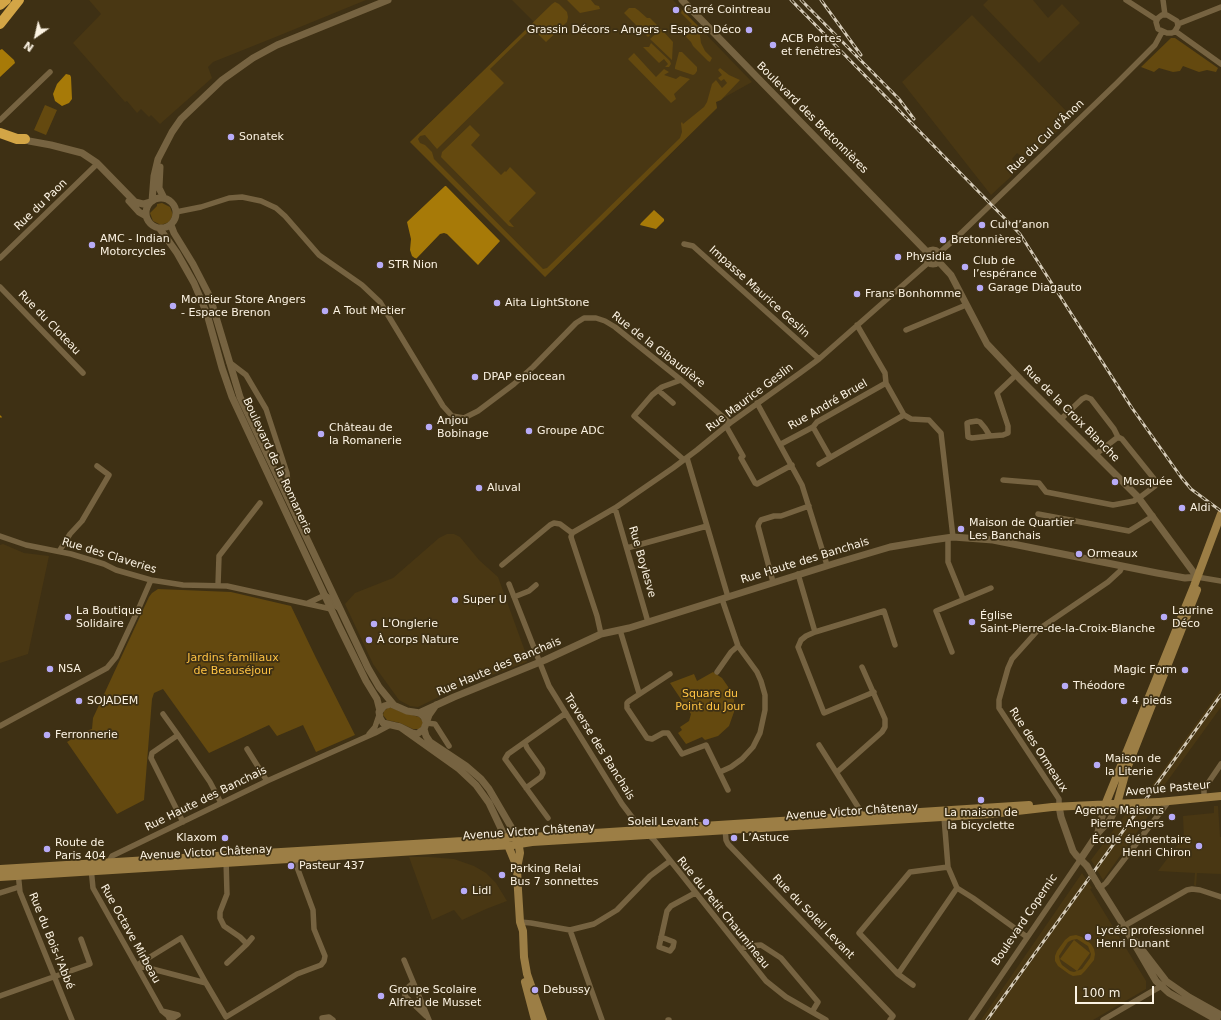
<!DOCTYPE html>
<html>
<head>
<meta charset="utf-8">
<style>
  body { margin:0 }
  #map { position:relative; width:1221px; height:1020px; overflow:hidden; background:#3e3014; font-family:"DejaVu Sans",sans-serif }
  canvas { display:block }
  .north { position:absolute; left:16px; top:16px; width:40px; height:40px; -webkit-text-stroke:3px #3e3014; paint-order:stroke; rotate:214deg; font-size:11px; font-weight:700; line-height:16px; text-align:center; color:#fcf3e3 }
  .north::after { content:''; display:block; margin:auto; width:14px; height:18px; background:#fcf3e3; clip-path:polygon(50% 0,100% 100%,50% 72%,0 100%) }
  .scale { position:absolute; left:1075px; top:986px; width:79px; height:18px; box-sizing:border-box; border:2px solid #fcf3e3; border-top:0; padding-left:5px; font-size:12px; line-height:14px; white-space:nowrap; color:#fcf3e3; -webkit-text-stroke:3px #3e3014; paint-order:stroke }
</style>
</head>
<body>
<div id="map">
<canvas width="1221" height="1020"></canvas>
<div class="north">N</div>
<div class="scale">100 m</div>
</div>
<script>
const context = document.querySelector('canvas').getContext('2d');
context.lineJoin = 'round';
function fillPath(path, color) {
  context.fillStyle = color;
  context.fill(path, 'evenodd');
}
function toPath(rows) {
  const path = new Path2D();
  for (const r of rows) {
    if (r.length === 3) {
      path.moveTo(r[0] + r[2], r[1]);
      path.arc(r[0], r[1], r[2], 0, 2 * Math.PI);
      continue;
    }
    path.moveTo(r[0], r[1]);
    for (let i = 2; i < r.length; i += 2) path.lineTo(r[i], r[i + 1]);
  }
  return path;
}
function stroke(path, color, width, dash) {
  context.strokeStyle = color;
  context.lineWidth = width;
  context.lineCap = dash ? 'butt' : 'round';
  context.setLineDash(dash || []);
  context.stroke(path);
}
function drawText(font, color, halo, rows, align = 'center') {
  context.font = font + ' "DejaVu Sans",sans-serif';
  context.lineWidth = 3.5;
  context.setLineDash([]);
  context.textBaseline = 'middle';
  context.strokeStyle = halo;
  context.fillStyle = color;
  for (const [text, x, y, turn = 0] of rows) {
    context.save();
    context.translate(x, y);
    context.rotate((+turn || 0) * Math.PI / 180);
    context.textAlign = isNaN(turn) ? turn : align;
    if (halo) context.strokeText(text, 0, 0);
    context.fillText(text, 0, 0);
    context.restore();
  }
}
fillPath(toPath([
  [89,0,366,0,278,36,213,62,208,67,212,78,160,124,151,115,149,117,141,109,137,113,127,101,125,102,73,43,101,14],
  [512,0,673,0,752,82,716,102,717,108,545,277,410,142,534,22],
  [988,0,1033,0,1048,18,1062,4,1080,23,1039,63,983,5],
  [972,15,1072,117,1033,155,1030,155,1029,159,1021,156,1017,153,1012,159,1015,162,1017,171,991,195,902,82],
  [447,534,454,534,460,537,479,560,498,577,526,654,527,662,457,688,418,707,410,706,399,700,373,664,345,604,355,593,393,578,439,538],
  [3,544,24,553,49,556,28,654,0,663,0,545],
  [1221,689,1221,707,1158,794,1145,795],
  [1214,806,1218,806,1220,837,1221,837,1221,874,1197,873,1196,886,1194,885,1195,873,1158,871,1182,839,1184,839,1183,816,1214,813],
  [1152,811,1103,880,1091,860,1127,812],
  [409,857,429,857,454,859,474,866,486,873,496,883,507,901,486,909,462,920,454,910,432,920],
  [1082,873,1092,888,1090,889,1146,981,1146,989,1093,1020,981,1020]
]), '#493713');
fillPath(toPath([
  [567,0,591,0,595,5,599,6,600,9,580,13],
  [555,2,559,4,567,12,568,17,567,22,546,42,532,28,490,69,504,83,437,149,425,135,420,136,418,139,420,143,425,145,432,152,434,159,543,269,547,268,680,138,682,132,681,123,682,122,683,124,704,107,707,102,712,84,716,80,722,88,727,83,724,79,721,81,718,78,722,75,718,70,720,68,729,75,740,80,721,100,716,102,717,108,545,277,410,142,552,4],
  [629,8,635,8,638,10,647,18,650,18,659,27,648,37,624,13],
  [682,10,702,30,700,36,701,43,705,51,712,58,710,62,708,61,693,46,691,42,683,34,692,24,681,13],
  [661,29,673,42,672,60,650,39],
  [1171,38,1175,38,1218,68,1216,72,1207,70,1199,72,1183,66,1180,71,1173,72,1159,68,1154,72,1141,67],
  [651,43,670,61,671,64,669,67,665,67,668,64,664,59,659,63,643,47,649,47],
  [679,52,682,52,697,67,697,71,695,74,693,75,675,69,675,67],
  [634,53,656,77,664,69,669,72,664,75,676,79,680,76,690,79,674,94,676,99,671,103,628,59],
  [45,105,57,110,46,135,34,130],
  [470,125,480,135,471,145,501,175,505,171,506,172,510,167,536,193,509,221,514,227,513,227,509,226,441,157,442,152],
  [162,203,170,207,173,215,169,222,161,225,153,221,150,213,157,206,157,204],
  [158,589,231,592,291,606,316,658,355,735,316,752,303,725,277,736,269,725,209,753,163,689,154,693,152,699,144,800,117,814,67,742,83,732,92,729,93,718,149,597,152,593],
  [713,672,722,678,729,688,734,700,734,712,729,726,718,736,705,740,702,737,686,744,678,733,682,730,680,727,689,721,691,714,670,683,694,674,697,681],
  [388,708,392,708,401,712,419,717,423,722,422,726,419,729,413,729,400,723,387,720,383,715,384,711],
  [1076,935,1082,937,1091,944,1094,949,1095,954,1094,960,1085,971,1081,975,1073,976,1069,974,1058,966,1055,961,1055,956,1057,951,1065,940,1070,936],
  [1077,939,1088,946,1091,954,1090,958,1082,969,1074,972,1070,971,1062,965,1060,961,1059,956,1068,942,1072,940],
  [1074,940,1090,953,1077,971,1060,959]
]), '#64490f');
fillPath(toPath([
  [2,49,14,60,15,63,0,77,0,50],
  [66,74,70,75,71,77,72,99,69,103,62,106,55,101,53,94,57,84],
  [445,186,446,186,500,241,478,265,447,234,444,233,440,234,416,259,412,256,410,250,411,239,407,222],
  [654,210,664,219,664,221,656,229,640,225,641,223]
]), '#a77a08');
stroke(toPath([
  [0,416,1,417]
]), '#a77a08', 1.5);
stroke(toPath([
  [1126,0,1157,20],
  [1163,0,1165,15],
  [1162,15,1167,15,1177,21,1178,26,1175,31,1172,33,1167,33,1158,29,1156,22,1158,18,1162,15],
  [1178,24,1221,7],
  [1175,31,1221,64],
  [0,120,50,72],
  [176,212,201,207,229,198,242,197,261,201,276,208,285,216,319,255,362,285,380,302,443,406,452,416,464,418,478,411,514,384,533,367,576,323,584,318,596,318,605,321,615,327,681,380,730,423],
  [684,244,693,246,819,359],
  [939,253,955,239,1117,83,1155,45,1162,32],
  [0,258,95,166],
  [0,287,83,373],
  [857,325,885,373,886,383,904,415,911,419,929,420,941,433,953,537],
  [906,330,966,305],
  [229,362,246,375,266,409,287,473,288,485,285,492],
  [681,380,662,387,652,395,634,416,684,460],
  [658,390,673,403],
  [757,403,802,485,827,565],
  [1060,420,1082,399,1086,397,1091,399,1114,429,1118,437,1122,439,1155,480,1155,486,1139,498],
  [726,426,743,456,741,458,742,460,755,483,757,484,792,465],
  [813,427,830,457],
  [990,436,972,438,968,437,967,423,970,422,977,421,980,422,985,428,990,436,1003,435,1008,433,1008,426,997,393,1016,375],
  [781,444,813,427,817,422,886,383],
  [1096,454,1118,437],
  [687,458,728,597],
  [819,464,904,415],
  [1003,480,1039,483,1046,492,1113,505,1134,501,1138,497],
  [615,508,648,622],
  [1038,514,1129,531,1153,516],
  [572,533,615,508,673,468,697,450,730,423,800,373,819,359,928,263],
  [572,533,571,537,597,616,601,634],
  [0,536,26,545,71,554,104,564,116,570,151,580,183,585,227,586,331,609],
  [948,538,948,562,963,599],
  [627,548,707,526],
  [60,550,70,534,82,521,109,475,97,466],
  [502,565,550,525,554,523,560,524,572,533],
  [798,574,815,632],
  [1197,577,1221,581],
  [773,582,758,526,759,523,761,520,774,516,781,516,809,506],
  [509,584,549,686,622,804,638,825,654,840,766,981,786,997,826,1020],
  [218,585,219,556,260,503],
  [514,597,529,591,536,585],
  [308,603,325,595,330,598,334,605,340,609],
  [620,630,639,693],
  [952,652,936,611,991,588],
  [717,672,731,652,738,646],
  [670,674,629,701,627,703,627,708,647,738,652,739,663,733,668,733,682,754,706,745,728,790],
  [874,692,824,713,798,647,801,640,806,636,815,632,884,611,895,645],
  [163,714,178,735],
  [426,723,435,724,449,746],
  [0,726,107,668,116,657,138,610,151,580],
  [369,734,375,727,379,715],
  [525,743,527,748,542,769,543,773,541,777,526,788],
  [819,745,860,810,862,818],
  [247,749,267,781],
  [720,772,731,767,742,759,753,747,760,733,765,710,765,695,761,681,757,672,738,646,722,599],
  [837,772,882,732,885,727,885,719,862,667],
  [1204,797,1204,789,1221,764],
  [1059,806,1059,799,999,708,999,700,1008,668,1012,659,1039,629,1108,582,1120,571,1122,567],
  [944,817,948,867,957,888,973,898,1027,937],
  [548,818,505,759,508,754,566,713],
  [183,822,151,758,152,753,178,735,210,782,221,803],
  [725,828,726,840,728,844,893,1016,890,1020],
  [226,859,227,894,220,912,220,918,224,926,240,937,247,944,227,963],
  [108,865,108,863,112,856,267,781,375,733,390,725],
  [91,868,93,888,162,1011,168,1016,170,1020,178,1015,162,1011],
  [18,872,20,892,72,1020],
  [1100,888,1106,883,1169,801],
  [0,893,19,887],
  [520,922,531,923,570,930,594,924,617,910,650,876,670,861],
  [1124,926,1187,890,1192,889,1200,890,1221,897],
  [570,930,602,1020],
  [661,937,674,942,673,947,670,951,659,947,667,911,671,906,695,893],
  [247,944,252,938],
  [741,949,748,946,761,945,781,958,818,1002,812,1012],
  [404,960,429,1020],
  [137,965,206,983,226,1017,297,974,321,965,324,961,325,956,314,929,313,910,294,859],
  [137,965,181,938,206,983],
  [898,974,957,888],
  [413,983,405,990,405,996,426,1016],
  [913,985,898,974,859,933,910,872,948,867],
  [0,996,90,964,81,939],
  [322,1018,329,1017,333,1020],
  [668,1020,669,1020],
  [971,1020,1080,860],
  [1103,1020,1163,985]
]), '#766341', 5.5);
stroke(toPath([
  [682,0,927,252],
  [20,138,29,141,51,145,82,153,97,163,135,202,143,204,150,202],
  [160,167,159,188,164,198],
  [161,213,15],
  [129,201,139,212,146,216],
  [152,201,154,176,158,159,172,132,181,119,222,80,253,58,277,45,388,0],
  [171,225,174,233,193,264,210,297,240,397,368,668,379,687,393,704],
  [160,229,177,253,194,283,207,314,222,368,232,397,339,626,366,681,377,699,380,711],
  [933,257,7],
  [419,713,454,697,545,660,601,634,629,628,836,563,890,547,932,540,953,537,993,540,1157,573,1185,578,1197,577,1138,497,1021,380,987,344,951,275,939,262],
  [426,722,424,717,420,713,407,711,391,704,384,706,379,712,380,718,383,723,400,727,412,733,417,734,424,729,429,715,436,705],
  [400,727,459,769,476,785,489,803,505,837],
  [424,729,426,736,430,742,466,766,481,779,489,789,517,837],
  [1059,806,1061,817,1073,851,1076,855,1087,866],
  [1098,832,1105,805],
  [1080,860,1098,833,1110,820,1114,812,1117,804],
  [1099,886,1124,926,1156,981,1169,993,1217,1020],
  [1136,942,1166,981,1189,997,1221,1015]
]), '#766341', 7);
stroke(toPath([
  [1159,802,1221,796],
  [1117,804,1126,771,1197,590],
  [1105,805,1194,586,1221,514],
  [518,841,520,853,517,868,518,890,520,922,523,931,524,957,527,974,543,1020],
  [507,843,517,867],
  [0,869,463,841,511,837,532,837,1029,805],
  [0,877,513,845,532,842,991,814,1052,807,1134,803],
  [525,982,535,1020]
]), '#9c7e45', 8);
stroke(toPath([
  [0,5,6,0],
  [0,24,19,0],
  [0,133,17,139,25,139]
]), '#d3a546', 10);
const rail = toPath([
  [791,0,1020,234,1132,408,1181,477,1191,489,1221,511],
  [801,0,899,99,914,119],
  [821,0,861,55],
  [987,1020,1221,695]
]);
stroke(rail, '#d5cbb8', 3);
stroke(rail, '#3e3014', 1.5, [4.5]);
stroke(toPath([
  [1087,866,1099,886]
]), '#766341', 7);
stroke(toPath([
  [1134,803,1159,802]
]), '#9c7e45', 8);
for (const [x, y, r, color] of [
  [676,10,4,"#b8abf7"],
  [749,30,4,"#b8abf7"],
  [773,45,4,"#b8abf7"],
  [231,137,4,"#b8abf7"],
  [982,225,4,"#b8abf7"],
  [943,240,4,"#b8abf7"],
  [92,245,4,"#b8abf7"],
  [898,257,4,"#b8abf7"],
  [380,265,4,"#b8abf7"],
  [965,267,4,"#b8abf7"],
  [980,288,4,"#b8abf7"],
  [857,294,4,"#b8abf7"],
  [497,303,4,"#b8abf7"],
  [173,306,4,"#b8abf7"],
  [325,311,4,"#b8abf7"],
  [475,377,4,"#b8abf7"],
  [429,427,4,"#b8abf7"],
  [529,431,4,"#b8abf7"],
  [321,434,4,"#b8abf7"],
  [1115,482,4,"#b8abf7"],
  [479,488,4,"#b8abf7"],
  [1182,508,4,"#b8abf7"],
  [961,529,4,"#b8abf7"],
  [1079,554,4,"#b8abf7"],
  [455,600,4,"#b8abf7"],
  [68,617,4,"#b8abf7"],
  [1164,617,4,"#b8abf7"],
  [972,622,4,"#b8abf7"],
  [374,624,4,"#b8abf7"],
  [369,640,4,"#b8abf7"],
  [50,669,4,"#b8abf7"],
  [1185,670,4,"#b8abf7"],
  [1065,686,4,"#b8abf7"],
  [79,701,4,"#b8abf7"],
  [1124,701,4,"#b8abf7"],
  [47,735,4,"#b8abf7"],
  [1097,765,4,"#b8abf7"],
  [981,800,4,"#b8abf7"],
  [1172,817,4,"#b8abf7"],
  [706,822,4,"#b8abf7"],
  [225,838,4,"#b8abf7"],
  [734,838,4,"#b8abf7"],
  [1199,846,4,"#b8abf7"],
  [47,849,4,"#b8abf7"],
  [291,866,4,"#b8abf7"],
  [502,875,4,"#b8abf7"],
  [464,891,4,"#b8abf7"],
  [1088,937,4,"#b8abf7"],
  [535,990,4,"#b8abf7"],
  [381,996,4,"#b8abf7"]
]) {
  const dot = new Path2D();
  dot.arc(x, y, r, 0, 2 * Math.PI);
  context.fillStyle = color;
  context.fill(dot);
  stroke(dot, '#3e3014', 1.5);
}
drawText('11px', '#fcf3e3', '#3e3014', [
  ["Carré Cointreau",684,10],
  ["Grassin Décors - Angers - Espace Déco",741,30,"right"],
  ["ACB Portes",781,39],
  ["et fenêtres",781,52],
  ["Sonatek",239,137],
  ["Cul d’anon",990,225],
  ["AMC - Indian",100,239],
  ["Motorcycles",100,252],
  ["Bretonnières",951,240],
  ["Physidia",906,257],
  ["Club de",973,261],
  ["l’espérance",973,274],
  ["STR Nion",388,265],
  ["Garage Diagauto",988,288],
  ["Frans Bonhomme",865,294],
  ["Monsieur Store Angers",181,300],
  ["- Espace Brenon",181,313],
  ["Aita LightStone",505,303],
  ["A Tout Metier",333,311],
  ["DPAP epiocean",483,377],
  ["Anjou",437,421],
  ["Bobinage",437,434],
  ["Château de",329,428],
  ["la Romanerie",329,441],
  ["Groupe ADC",537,431],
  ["Mosquée",1123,482],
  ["Aluval",487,488],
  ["Aldi",1190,508],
  ["Maison de Quartier",969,523],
  ["Les Banchais",969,536],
  ["Ormeaux",1087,554],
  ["Super U",463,600],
  ["La Boutique",76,611],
  ["Solidaire",76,624],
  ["Laurine",1172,611],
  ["Déco",1172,624],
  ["Église",980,616],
  ["Saint-Pierre-de-la-Croix-Blanche",980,629],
  ["L'Onglerie",382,624],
  ["À corps Nature",377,640],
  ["NSA",58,669],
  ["Magic Form",1177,670,"right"],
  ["Théodore",1073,686],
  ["SOJADEM",87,701],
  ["4 pieds",1132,701],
  ["Ferronnerie",55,735],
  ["Maison de",1105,759],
  ["la Literie",1105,772],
  ["Agence Maisons",1164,811,"right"],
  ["Pierre Angers",1164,824,"right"],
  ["La maison de",981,813,"center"],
  ["la bicyclette",981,826,"center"],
  ["Soleil Levant",698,822,"right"],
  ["Klaxom",217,838,"right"],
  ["L’Astuce",742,838],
  ["École élémentaire",1191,840,"right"],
  ["Henri Chiron",1191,853,"right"],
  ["Route de",55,843],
  ["Paris 404",55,856],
  ["Pasteur 437",299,866],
  ["Parking Relai",510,869],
  ["Bus 7 sonnettes",510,882],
  ["Lidl",472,891],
  ["Lycée professionnel",1096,931],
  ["Henri Dunant",1096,944],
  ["Groupe Scolaire",389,990],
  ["Alfred de Musset",389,1003],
  ["Debussy",543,990]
], 'left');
drawText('11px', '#fcf3e3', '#3e3014', [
  ["Boulevard des Bretonnières",812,118,45],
  ["Rue du Cul d'Ânon",1046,137,-44],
  ["Rue du Paon",41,205,-44],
  ["Impasse Maurice Geslin",759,292,42],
  ["Rue du Cloteau",49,323,46],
  ["Rue de la Gibaudière",658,350,38],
  ["Rue Maurice Geslin",750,398,-37],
  ["Rue André Bruel",828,405,-30],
  ["Rue de la Croix Blanche",1071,414,45],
  ["Boulevard de la Romanerie",277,466,65],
  ["Rue des Claveries",109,556,17],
  ["Rue Haute des Banchais",805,561,-17],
  ["Rue Boylesve",642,562,74],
  ["Rue Haute des Banchais",499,667,-23],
  ["Traverse des Banchais",599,747,58],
  ["Rue des Ormeaux",1038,750,57],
  ["Avenue Pasteur",1168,789,-5],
  ["Rue Haute des Banchais",206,799,-26],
  ["Avenue Victor Châtenay",852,812,-4],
  ["Avenue Victor Châtenay",529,832,-4],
  ["Avenue Victor Châtenay",206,853,-3],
  ["Rue du Petit Chaumineau",723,913,51],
  ["Rue du Soleil Levant",813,917,46],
  ["Boulevard Copernic",1025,920,-56],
  ["Rue Octave Mirbeau",130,934,61],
  ["Rue du Bois-l'Abbé",51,941,68]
]);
drawText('11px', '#ffc343', '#3e3014', [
  ["Jardins familiaux",233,658],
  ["de Beauséjour",233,671],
  ["Square du",710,694],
  ["Point du Jour",710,707]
]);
</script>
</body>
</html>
